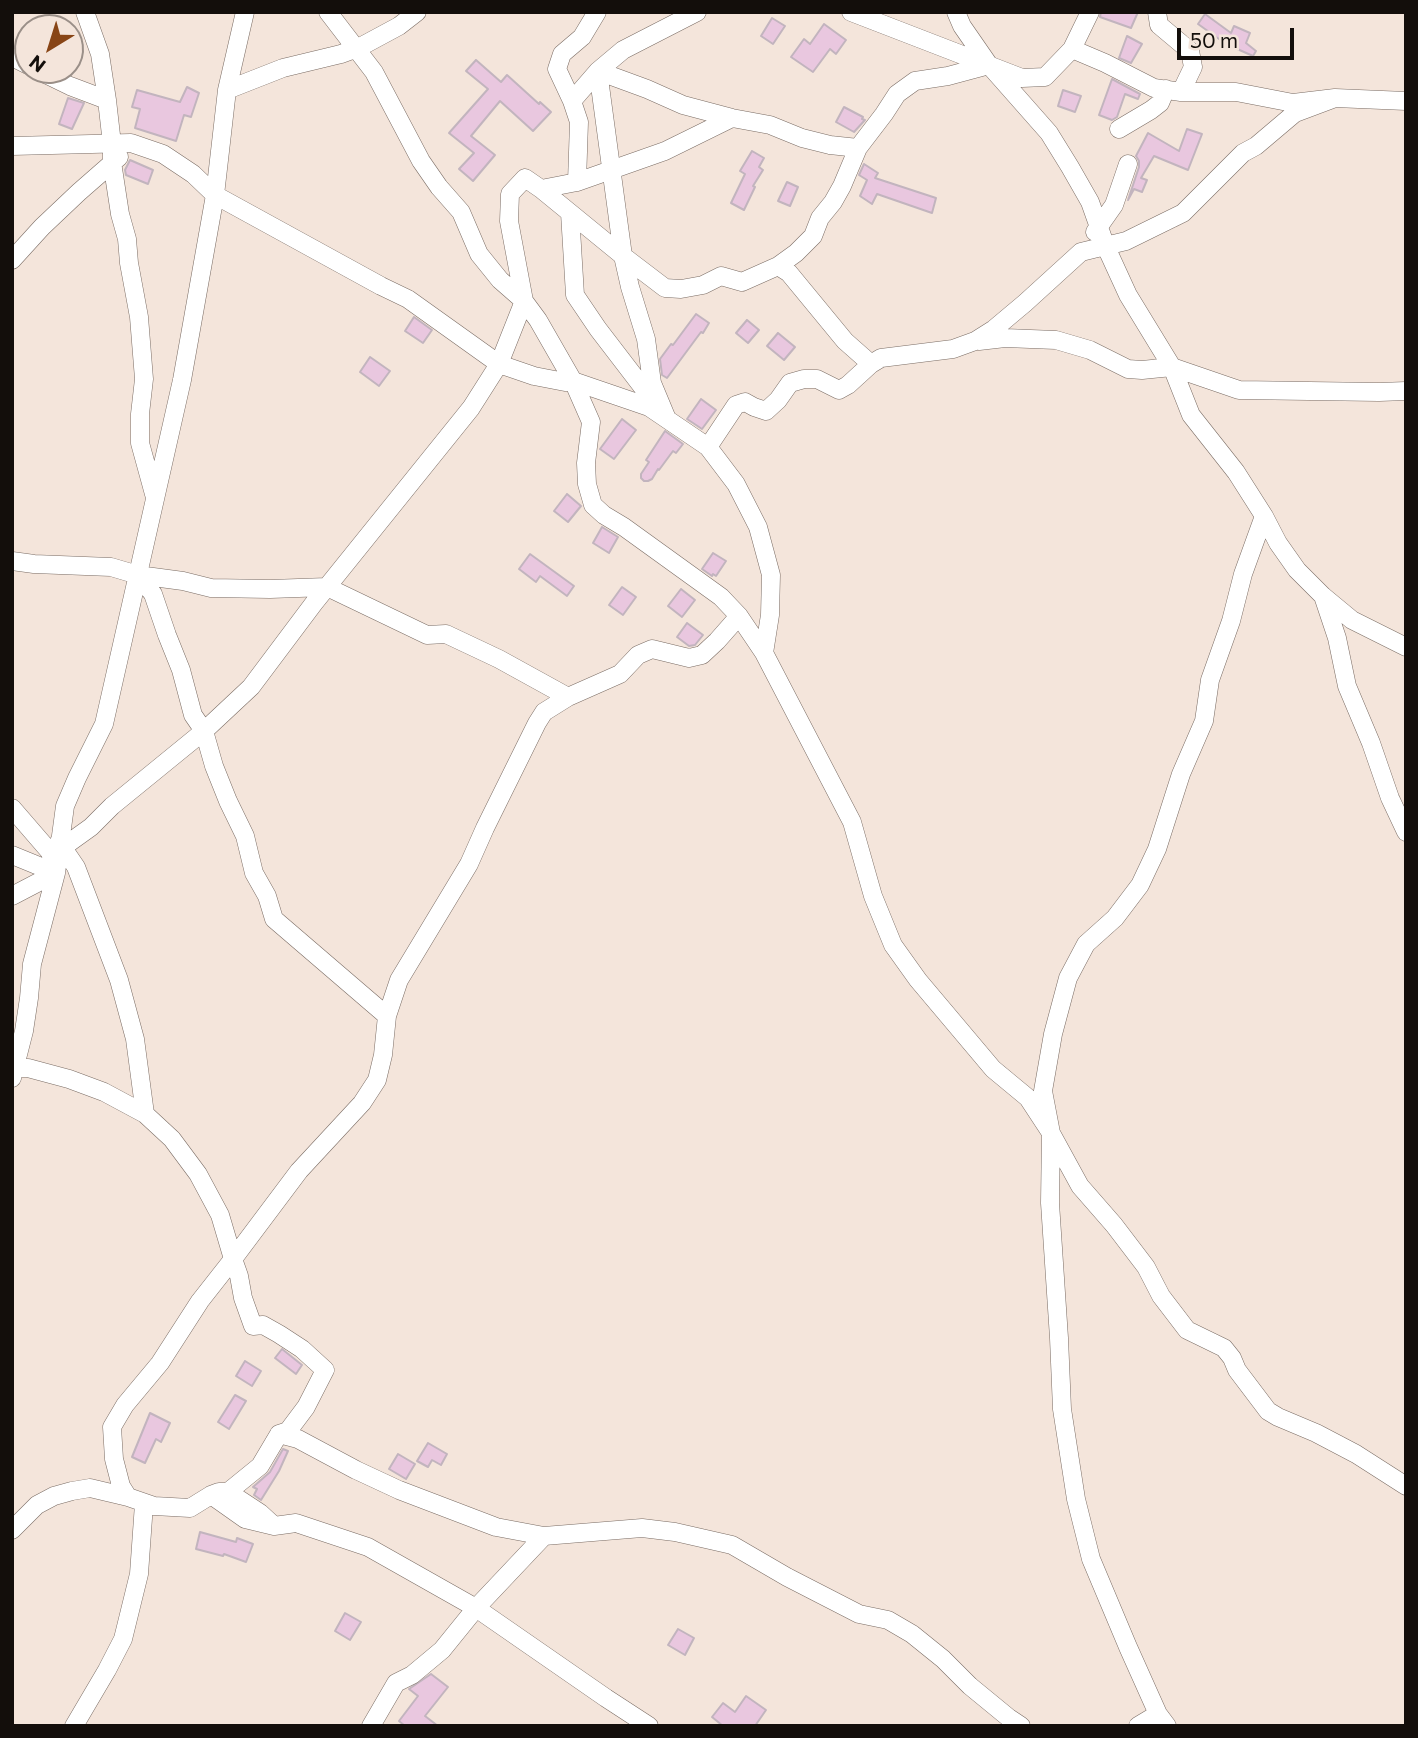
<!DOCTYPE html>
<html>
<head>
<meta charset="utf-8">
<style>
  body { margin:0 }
  #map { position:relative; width:1418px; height:1738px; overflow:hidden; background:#f4e5db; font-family:Commissioner,sans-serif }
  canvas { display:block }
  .frame { position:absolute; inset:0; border:14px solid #130e0b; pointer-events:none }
  .north { position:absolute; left:14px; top:14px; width:70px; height:70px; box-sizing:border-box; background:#f4e5db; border:2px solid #9a8f88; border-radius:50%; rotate:218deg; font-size:19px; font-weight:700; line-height:28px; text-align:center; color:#130e0b }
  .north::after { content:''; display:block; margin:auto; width:24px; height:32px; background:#884516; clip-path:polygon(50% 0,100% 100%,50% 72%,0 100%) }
  .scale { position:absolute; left:1177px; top:28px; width:117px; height:32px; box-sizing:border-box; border:4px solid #130e0b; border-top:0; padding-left:9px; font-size:21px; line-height:24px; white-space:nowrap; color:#130e0b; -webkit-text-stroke:5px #f4e5db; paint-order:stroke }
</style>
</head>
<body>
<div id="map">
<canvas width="1418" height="1738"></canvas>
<div class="frame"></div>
<div class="north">N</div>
<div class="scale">50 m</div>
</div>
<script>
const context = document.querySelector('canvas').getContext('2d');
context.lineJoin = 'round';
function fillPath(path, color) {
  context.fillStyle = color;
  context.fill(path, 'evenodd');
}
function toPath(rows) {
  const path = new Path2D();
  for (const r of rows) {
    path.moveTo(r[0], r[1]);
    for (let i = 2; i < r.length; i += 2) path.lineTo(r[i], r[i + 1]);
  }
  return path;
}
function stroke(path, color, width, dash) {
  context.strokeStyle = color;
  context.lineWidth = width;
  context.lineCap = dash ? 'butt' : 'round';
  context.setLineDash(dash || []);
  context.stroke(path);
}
const building = toPath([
  [1101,12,1138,12,1131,28,1100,17,1101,12],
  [1205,14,1231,33,1234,26,1250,33,1246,43,1256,51,1253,56,1226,44,1198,24,1205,14],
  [772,18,785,26,773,44,761,36,772,18],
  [824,24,846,40,836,54,830,49,813,72,791,57,804,39,810,44,824,24],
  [1127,36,1142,44,1131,63,1119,58,1127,36],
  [476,60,501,82,507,75,539,104,540,102,551,112,533,131,500,101,471,136,495,155,473,181,459,169,474,153,449,133,488,89,466,71,476,60],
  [1112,79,1140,94,1138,99,1125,94,1117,117,1112,120,1099,115,1112,79],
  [187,87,199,93,191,117,184,115,176,141,135,128,140,109,132,107,137,90,180,102,187,87],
  [1063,90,1081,96,1075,112,1058,106,1063,90],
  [68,98,84,103,72,129,59,124,68,98],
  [844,107,863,117,862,119,865,120,854,132,836,122,844,107],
  [1187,129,1202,134,1188,170,1154,156,1141,178,1147,180,1142,192,1134,189,1128,200,1139,167,1139,161,1136,156,1148,133,1179,151,1187,129],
  [752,151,764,158,759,167,763,170,753,186,755,187,744,210,731,203,745,174,740,171,752,151],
  [130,160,153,170,148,184,126,175,125,170,130,160],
  [864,164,878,173,875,178,936,198,932,213,877,194,872,204,860,196,867,180,859,175,864,164],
  [787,182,798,187,790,206,778,201,787,182],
  [696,314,709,323,703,333,701,332,667,378,662,375,660,359,671,344,673,345,696,314],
  [414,317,432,330,423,343,405,331,414,317],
  [747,320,759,330,748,343,736,333,747,320],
  [778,333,795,347,784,360,767,346,778,333],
  [370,357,390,371,379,386,360,372,370,357],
  [701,399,716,410,702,429,687,419,701,399],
  [622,419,636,430,614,459,600,449,622,419],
  [665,431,683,444,676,453,673,451,659,470,658,469,652,479,648,481,644,481,641,478,641,474,649,462,646,460,665,431],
  [567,494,581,506,568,522,554,511,567,494],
  [602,527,618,537,609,553,593,543,602,527],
  [713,553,726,561,716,576,713,574,712,576,702,569,713,553],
  [530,554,574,586,567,596,540,576,536,582,519,569,530,554],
  [622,587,636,597,623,615,609,605,622,587],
  [681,589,695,600,682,617,668,606,681,589],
  [687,623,703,635,695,645,689,646,677,637,687,623],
  [282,1349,302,1365,296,1374,275,1358,282,1349],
  [245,1361,261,1371,252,1386,236,1376,245,1361],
  [235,1395,246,1401,229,1429,218,1422,235,1395],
  [150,1413,170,1423,161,1442,156,1439,145,1463,132,1457,150,1413],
  [428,1443,447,1454,441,1465,432,1460,428,1467,417,1461,428,1443],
  [283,1449,288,1451,279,1471,261,1500,254,1495,257,1489,253,1487,270,1472,283,1449],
  [398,1454,415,1464,406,1479,389,1469,398,1454],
  [200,1532,236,1542,237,1538,253,1544,246,1562,224,1554,223,1556,196,1549,200,1532],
  [345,1613,361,1622,350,1640,335,1631,345,1613],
  [678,1629,694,1638,685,1655,668,1645,678,1629],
  [431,1674,448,1687,425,1716,438,1726,405,1726,399,1721,418,1696,409,1689,431,1674],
  [746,1696,766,1710,755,1726,723,1726,712,1717,723,1703,735,1712,746,1696]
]);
fillPath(building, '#e9c7df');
stroke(building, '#c2b4be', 2);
const street = toPath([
  [85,12,100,54,107,100,112,144,112,162,120,214,127,239,129,263,139,317,144,379,140,414,140,443,154,494],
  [328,12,374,72,421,161,439,187,461,212,479,254,500,280,524,301,538,320,573,381,591,422,586,463,587,484,593,505,604,515,624,527,721,597,739,616,764,653,852,822,873,896,893,945,918,980,993,1069,1028,1098,1051,1133,1080,1186,1114,1225,1146,1267,1161,1296,1187,1330,1224,1348,1232,1358,1237,1370,1268,1411,1278,1417,1316,1433,1356,1454,1406,1486],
  [851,12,1022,78,1045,77,1072,49,1105,63,1154,88,1181,92,1236,92,1293,103,1335,98,1406,101],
  [956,12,962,26,989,65,1049,133,1070,167,1090,202,1106,247,1128,295,1172,367,1191,415,1236,472,1264,516,1278,543,1297,570,1323,596,1352,620,1406,647],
  [1157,12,1159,25,1190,51,1193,67,1181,92],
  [1072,49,1090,12],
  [12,57,28,65],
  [37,70,70,86,107,100],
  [227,90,283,68,341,54,360,47,399,26,417,12],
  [572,101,557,69,562,54,582,37,597,12],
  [1119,129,1151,110,1160,103,1166,89],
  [12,146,131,143,163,154,193,174,215,195,381,286,408,299,499,364,534,376,565,382,573,381,649,407,708,447,736,484,758,527,771,575,770,615,764,653],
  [577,182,665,151,732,118],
  [541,189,623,256,665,288,681,289,703,285,721,276,742,282,778,266,789,273,845,341,871,364],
  [570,213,575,295,598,329,667,419,652,383,646,339,630,287,623,256,598,71,647,89,683,105,732,118,770,125,802,138,830,145,858,148,884,114,897,94,915,81,948,76,989,65],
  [1095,232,1114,205,1128,164],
  [12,260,42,227,79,192,119,157],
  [778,266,796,253,813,236,820,218,833,202,842,186,858,148],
  [979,341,1005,338,1056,340,1090,350,1128,369,1142,370,1172,367,1239,390,1379,392,1406,391],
  [708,447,736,405,745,402,754,407,766,411,778,400,790,383,804,379,817,379,839,390,848,385,871,364,881,358,953,349,975,341,994,329,1025,303,1081,252,1126,241,1183,213,1243,153,1256,146,1295,113,1335,98],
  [12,561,34,564,111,567,138,575,153,594,167,635,181,670,193,715,204,731,214,766,228,801,245,836,254,873,267,896,274,919,387,1016],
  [138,575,183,581,211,588,270,589,327,587,427,635,446,634,499,659,568,697],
  [1323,596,1337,638,1347,686,1371,743,1390,798,1406,832],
  [12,808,50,852,56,873,12,896],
  [59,842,76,867,119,980,135,1039,145,1114],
  [59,850,91,827,112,806,204,731,251,687,314,603,471,408,499,364,524,301,509,221,510,194,525,178,541,189,577,182,579,122,572,101,598,71,623,50,697,12],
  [12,855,56,873],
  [12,1068,28,1068,69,1079,104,1092,145,1114,172,1139,198,1174,220,1215,233,1259],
  [12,1078,24,1031,29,998,32,964,56,873,65,806,77,778,104,724,182,380,215,195,227,90,245,12],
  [233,1259,299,1171,362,1103,377,1080,383,1055,387,1016,399,980,469,864,485,828,537,723,544,712,568,697,620,674,638,655,652,649,689,658,702,655,717,641,739,616],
  [279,1434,298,1439,356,1470,399,1490,496,1527,544,1536,642,1528,675,1532,732,1545,787,1577,859,1614,888,1620,912,1634,943,1659,970,1686,1009,1718,1021,1726],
  [228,1492,260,1513,272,1524],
  [211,1495,245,1519,274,1526,296,1523,368,1547,476,1608,606,1698,649,1726],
  [12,1530,37,1505,54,1496,72,1491,90,1488,128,1497,154,1506,190,1508,211,1495,219,1492,228,1492,260,1466,279,1434,288,1431,306,1407,325,1370,302,1349,279,1334,263,1325,253,1326,243,1298,239,1276,233,1259,200,1301,160,1363,125,1405,112,1427,114,1459,121,1486,128,1497],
  [74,1726,107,1670,123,1639,139,1574,144,1504],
  [371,1726,396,1683,412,1675,442,1650,476,1608,544,1536],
  [1138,1726,1158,1714],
  [1167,1726,1158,1714,1128,1647,1091,1559,1076,1499,1062,1409,1059,1338,1050,1203,1051,1133,1043,1091,1053,1034,1068,978,1086,944,1115,918,1140,885,1157,849,1181,774,1204,721,1210,680,1231,621,1243,574,1264,516]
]);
stroke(street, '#7a6c64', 19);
stroke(street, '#fff', 18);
</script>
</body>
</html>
